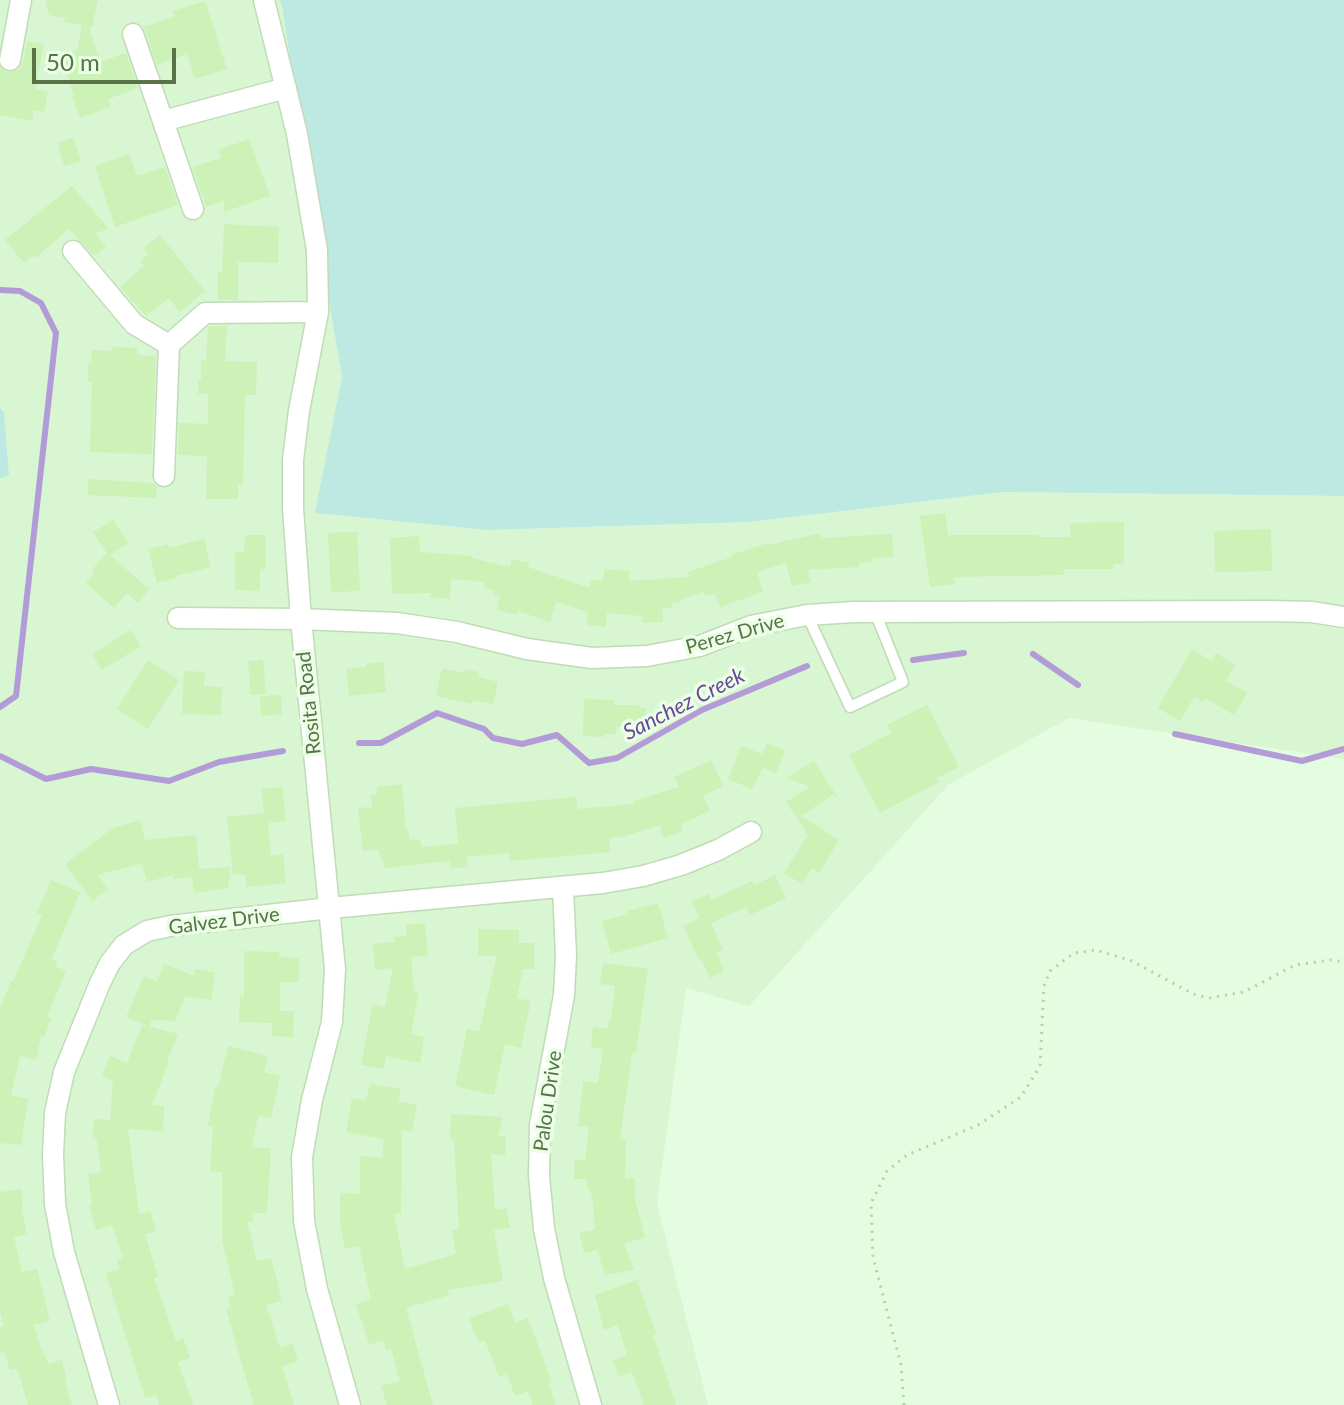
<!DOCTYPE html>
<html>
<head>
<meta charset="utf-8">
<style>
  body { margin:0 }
  #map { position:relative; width:1344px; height:1405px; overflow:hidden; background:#e4fcdf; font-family:Lato,sans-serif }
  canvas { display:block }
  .scale { position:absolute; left:32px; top:48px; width:144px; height:36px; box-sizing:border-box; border:4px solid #597347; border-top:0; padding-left:10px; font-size:24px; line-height:28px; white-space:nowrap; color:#597347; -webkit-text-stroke:6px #eaffe6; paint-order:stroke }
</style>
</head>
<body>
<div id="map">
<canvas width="1344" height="1405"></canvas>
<div class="scale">50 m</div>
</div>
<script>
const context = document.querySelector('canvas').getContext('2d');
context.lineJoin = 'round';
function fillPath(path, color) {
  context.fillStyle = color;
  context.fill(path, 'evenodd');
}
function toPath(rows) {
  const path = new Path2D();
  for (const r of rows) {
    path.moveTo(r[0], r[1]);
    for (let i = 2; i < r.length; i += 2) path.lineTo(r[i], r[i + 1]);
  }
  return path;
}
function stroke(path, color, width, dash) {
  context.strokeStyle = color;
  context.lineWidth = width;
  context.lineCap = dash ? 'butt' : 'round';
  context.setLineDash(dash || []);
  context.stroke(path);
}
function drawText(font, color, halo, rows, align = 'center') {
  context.font = font + ' Lato,sans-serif';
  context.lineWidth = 7;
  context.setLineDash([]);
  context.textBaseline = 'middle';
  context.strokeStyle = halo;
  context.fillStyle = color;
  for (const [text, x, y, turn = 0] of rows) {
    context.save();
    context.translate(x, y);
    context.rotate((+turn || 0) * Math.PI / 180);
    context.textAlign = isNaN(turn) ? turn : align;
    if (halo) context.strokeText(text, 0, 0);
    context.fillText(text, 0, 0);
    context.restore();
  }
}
fillPath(toPath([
  [0,0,279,0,282,5,309,186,342,377,316,513,487,530,750,522,1003,492,1344,496,1344,759,1069,718,948,785,749,1006,686,988,657,1203,708,1405,0,1405]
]), '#d8f6d1');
fillPath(toPath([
  [279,0,1344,0,1344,496,1003,492,750,522,487,530,315,513,342,377,309,186,282,5],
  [0,408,4,412,9,476,0,478]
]), '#bee9e2');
stroke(toPath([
  [0,290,20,291,41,303,56,333,16,696,0,707],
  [1033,654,1078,685],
  [913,660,964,653],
  [1175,734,1302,761,1344,749],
  [359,743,381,743,437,713,484,729,493,738,522,744,557,735,589,763,617,758,702,710,807,666],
  [0,756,46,779,91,769,169,781,219,762,283,751]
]), '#b29bd7', 6);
fillPath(toPath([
  [45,0,98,0,92,27,89,27,100,62,126,53,138,88,108,99,111,107,80,118,72,96,74,96,61,55,77,50,82,25,64,22,65,18,49,15],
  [205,1,227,69,195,79,187,54,157,65,144,27,175,16,173,11],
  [27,41,44,44,35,89,48,91,44,112,34,110,32,121,0,115,0,68,8,73,19,69,23,62],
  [73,138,81,161,64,166,59,148,59,142],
  [249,139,270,196,224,212,224,201,206,207,203,199,208,196,203,197,192,167,221,158,218,150],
  [129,154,137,176,165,167,178,205,115,227,95,166],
  [72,186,109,229,95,233,106,247,94,256,69,229,35,258,33,256,24,263,5,240],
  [224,224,279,227,278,263,238,262,238,300,218,300,218,272,222,272],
  [160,235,205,291,180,312,169,298,146,316,120,287,144,266,140,261,149,254,144,248],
  [210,326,227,326,225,361,257,362,256,395,245,395,243,485,238,484,238,499,206,499,207,456,178,455,179,423,208,424,208,394,198,394,198,379,201,380,201,360,206,361,208,328],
  [112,347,137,348,137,355,156,356,152,454,90,452,92,382,88,382,88,363,91,364,92,350,112,351],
  [88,479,153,483,157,487,156,498,88,495],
  [945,513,948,535,1038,535,1038,537,1070,537,1070,523,1124,522,1124,564,1113,564,1113,569,1064,569,1064,575,954,577,955,584,930,587,920,516],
  [113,520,128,543,110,555,149,589,138,603,127,593,114,608,86,583,94,574,91,571,107,553,93,532],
  [1271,529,1272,571,1215,572,1214,531],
  [357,532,360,591,331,592,328,533],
  [820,533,822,538,892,534,894,557,873,558,873,562,859,563,859,567,808,570,811,582,792,586,786,563,757,572,763,592,737,601,720,607,715,593,705,596,704,592,680,600,680,602,672,603,672,608,662,609,663,622,643,623,642,616,607,613,606,627,587,625,588,612,556,602,550,622,518,611,517,615,497,610,500,596,493,595,494,590,484,588,485,582,451,579,450,599,430,597,431,593,392,594,390,538,419,536,420,552,472,556,472,558,510,567,512,559,529,563,528,567,590,588,591,580,603,581,604,569,630,571,629,581,690,577,688,572,732,557,731,555,768,543,769,545],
  [245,535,266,535,266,569,260,569,260,591,235,590,235,552,244,552],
  [204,539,211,567,176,576,177,578,157,583,148,549,168,544,169,548],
  [131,630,141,646,102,670,92,654],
  [1192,649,1211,661,1216,653,1235,665,1226,681,1247,693,1234,715,1205,698,1203,702,1194,697,1180,721,1158,708],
  [148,660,179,680,148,729,117,709],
  [263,660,266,694,251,695,248,661],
  [383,662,386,692,349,696,346,669,366,667,366,664],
  [442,668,464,673,465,669,479,672,478,677,498,682,493,704,473,700,472,704,436,696],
  [184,671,205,672,204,686,222,687,221,715,182,714],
  [281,695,282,714,261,716,260,696],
  [584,699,614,700,614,705,639,705,639,708,646,708,645,725,631,725,631,728,616,727,616,734,605,734,604,737,583,736],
  [927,705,959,767,937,778,939,782,880,813,849,755,891,733,887,725],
  [767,743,785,751,776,773,763,768,752,789,728,779,741,746,762,754],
  [711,760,723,786,703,796,710,811,681,824,683,832,663,838,660,825,626,836,609,838,611,852,510,861,509,853,467,857,468,867,451,868,450,861,384,868,383,858,380,858,379,850,363,851,358,808,372,807,371,795,377,795,377,787,402,784,406,829,408,829,410,840,420,839,421,847,458,844,455,808,576,797,578,809,634,804,633,801,679,787,674,777],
  [814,761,838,798,832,795,801,816,839,840,819,873,812,868,802,884,784,873,808,835,786,802,810,787,787,778],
  [282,787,286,821,268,823,271,856,283,854,286,883,246,887,246,875,233,874,227,817,264,813,261,789],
  [140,820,145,840,196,835,199,869,231,867,228,888,194,893,192,877,174,879,173,875,147,882,142,864,97,875,108,889,92,901,65,864,113,828],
  [775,875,786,898,750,915,746,907,711,923,723,950,716,953,724,971,710,978,701,958,699,960,683,926,699,918,692,901,709,894,711,900,752,881,754,885],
  [51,880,80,892,52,959,57,961,55,966,66,971,47,1017,51,1019,44,1038,41,1036,36,1060,20,1056,11,1095,28,1099,21,1145,0,1143,0,1008,11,981,13,982,42,915,37,913],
  [658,903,668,938,611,954,602,921,628,914,627,911],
  [425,923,428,956,411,957,414,991,419,991,411,1034,424,1037,420,1063,386,1056,384,1069,361,1065,373,1004,385,1007,393,968,375,970,373,944,394,942,394,937,407,936,406,925],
  [478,929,519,930,519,943,534,943,534,969,523,969,517,998,531,1001,521,1048,505,1044,494,1095,455,1086,467,1029,479,1032,497,956,478,956],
  [244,951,279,952,279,957,299,958,299,982,280,982,280,1011,294,1011,293,1037,272,1036,272,1023,239,1022,240,996,244,997],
  [603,963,648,969,636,1053,632,1053,620,1139,626,1140,625,1179,635,1178,635,1199,645,1238,624,1243,634,1270,605,1275,597,1250,584,1253,579,1233,595,1230,593,1203,590,1189,587,1189,587,1179,574,1179,574,1160,585,1160,589,1127,578,1126,583,1081,598,1083,603,1049,591,1047,593,1027,608,1029,609,1019,611,1019,615,986,600,984],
  [164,964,194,976,195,969,215,972,211,1000,185,996,175,1021,151,1020,150,1027,126,1017,144,976,157,982],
  [142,1025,178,1034,167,1061,169,1062,152,1105,164,1106,163,1131,128,1129,139,1214,150,1211,156,1231,145,1234,158,1277,154,1278,176,1341,183,1338,190,1358,178,1362,193,1405,159,1405,156,1395,145,1398,106,1273,120,1269,117,1260,123,1258,112,1225,96,1230,89,1205,92,1205,88,1174,101,1172,97,1139,93,1138,94,1119,110,1120,113,1081,102,1076,110,1056,127,1063],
  [228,1046,268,1056,264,1072,280,1076,271,1118,258,1116,252,1147,271,1149,267,1213,253,1213,253,1222,247,1222,257,1261,271,1258,282,1301,266,1305,280,1348,293,1344,298,1361,282,1366,294,1405,254,1405,226,1309,231,1308,228,1297,235,1295,222,1240,222,1172,210,1171,213,1127,208,1126,215,1087,218,1087],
  [370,1084,401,1089,398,1101,417,1105,412,1132,402,1130,401,1214,394,1214,405,1269,456,1254,452,1230,459,1229,454,1140,450,1139,451,1114,503,1117,498,1136,506,1137,505,1155,491,1154,495,1210,506,1208,510,1228,494,1230,503,1281,448,1290,449,1295,406,1308,433,1405,387,1405,381,1386,400,1381,391,1348,386,1350,383,1340,369,1345,362,1321,361,1321,356,1304,371,1299,359,1246,345,1249,340,1221,340,1193,360,1194,360,1156,382,1158,384,1139,346,1132,352,1098,366,1101],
  [21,1189,23,1207,21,1208,27,1234,14,1237,22,1272,37,1269,50,1321,34,1325,43,1354,45,1354,48,1364,62,1360,67,1380,65,1381,72,1405,28,1405,17,1368,10,1370,4,1352,0,1353,0,1327,4,1326,0,1312,0,1192],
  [637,1280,656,1334,653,1335,676,1405,644,1405,632,1372,619,1376,613,1360,627,1355,618,1325,604,1330,595,1295],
  [508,1304,515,1323,528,1318,552,1383,548,1384,556,1405,533,1405,528,1391,515,1396,507,1374,499,1377,485,1340,478,1342,469,1318]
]), '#ccf2b7');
const service = toPath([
  [807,615,850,707,903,682,875,612]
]);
const minor = toPath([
  [264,0,297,134,317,250,318,312,299,411,293,460,293,508,301,619,335,969,332,1022,312,1100,302,1157,304,1221,317,1289,350,1405],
  [133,34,163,121],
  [10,60,21,0],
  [193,209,163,121,286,88],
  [73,251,134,324,169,345],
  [164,476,169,345,205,313,318,312],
  [178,618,301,619,397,623,457,632,527,649,592,658,647,656,700,646,751,626,807,615,853,612,1271,611,1312,612,1344,617],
  [563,887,566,956,564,995,540,1125,539,1176,544,1229,554,1278,591,1405],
  [109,1405,64,1252,55,1204,53,1155,55,1113,64,1072,100,983,110,963,124,945,147,931,170,926,330,908,603,883,643,876,681,865,718,850,751,832]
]);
stroke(service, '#c1dbb7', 13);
stroke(minor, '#c1dbb7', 23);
stroke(toPath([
  [904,1405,901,1365,873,1257,871,1203,887,1171,907,1155,978,1125,1021,1097,1040,1066,1044,986,1050,971,1074,953,1096,950,1132,961,1193,994,1209,998,1244,992,1295,965,1331,960,1344,962]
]), '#b1d69b', 3, [2, 6]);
stroke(service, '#fff', 10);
stroke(minor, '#fff', 20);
drawText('20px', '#597347', '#eaffe6', [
  ["Perez Drive",735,634,-16],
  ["Rosita Road",309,703,-96],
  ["Galvez Drive",224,921,-7],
  ["Palou Drive",548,1101,-82]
]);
drawText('italic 22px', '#6a499b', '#eaffe6', [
  ["Sanchez Creek",684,704,-27]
]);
</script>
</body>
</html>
